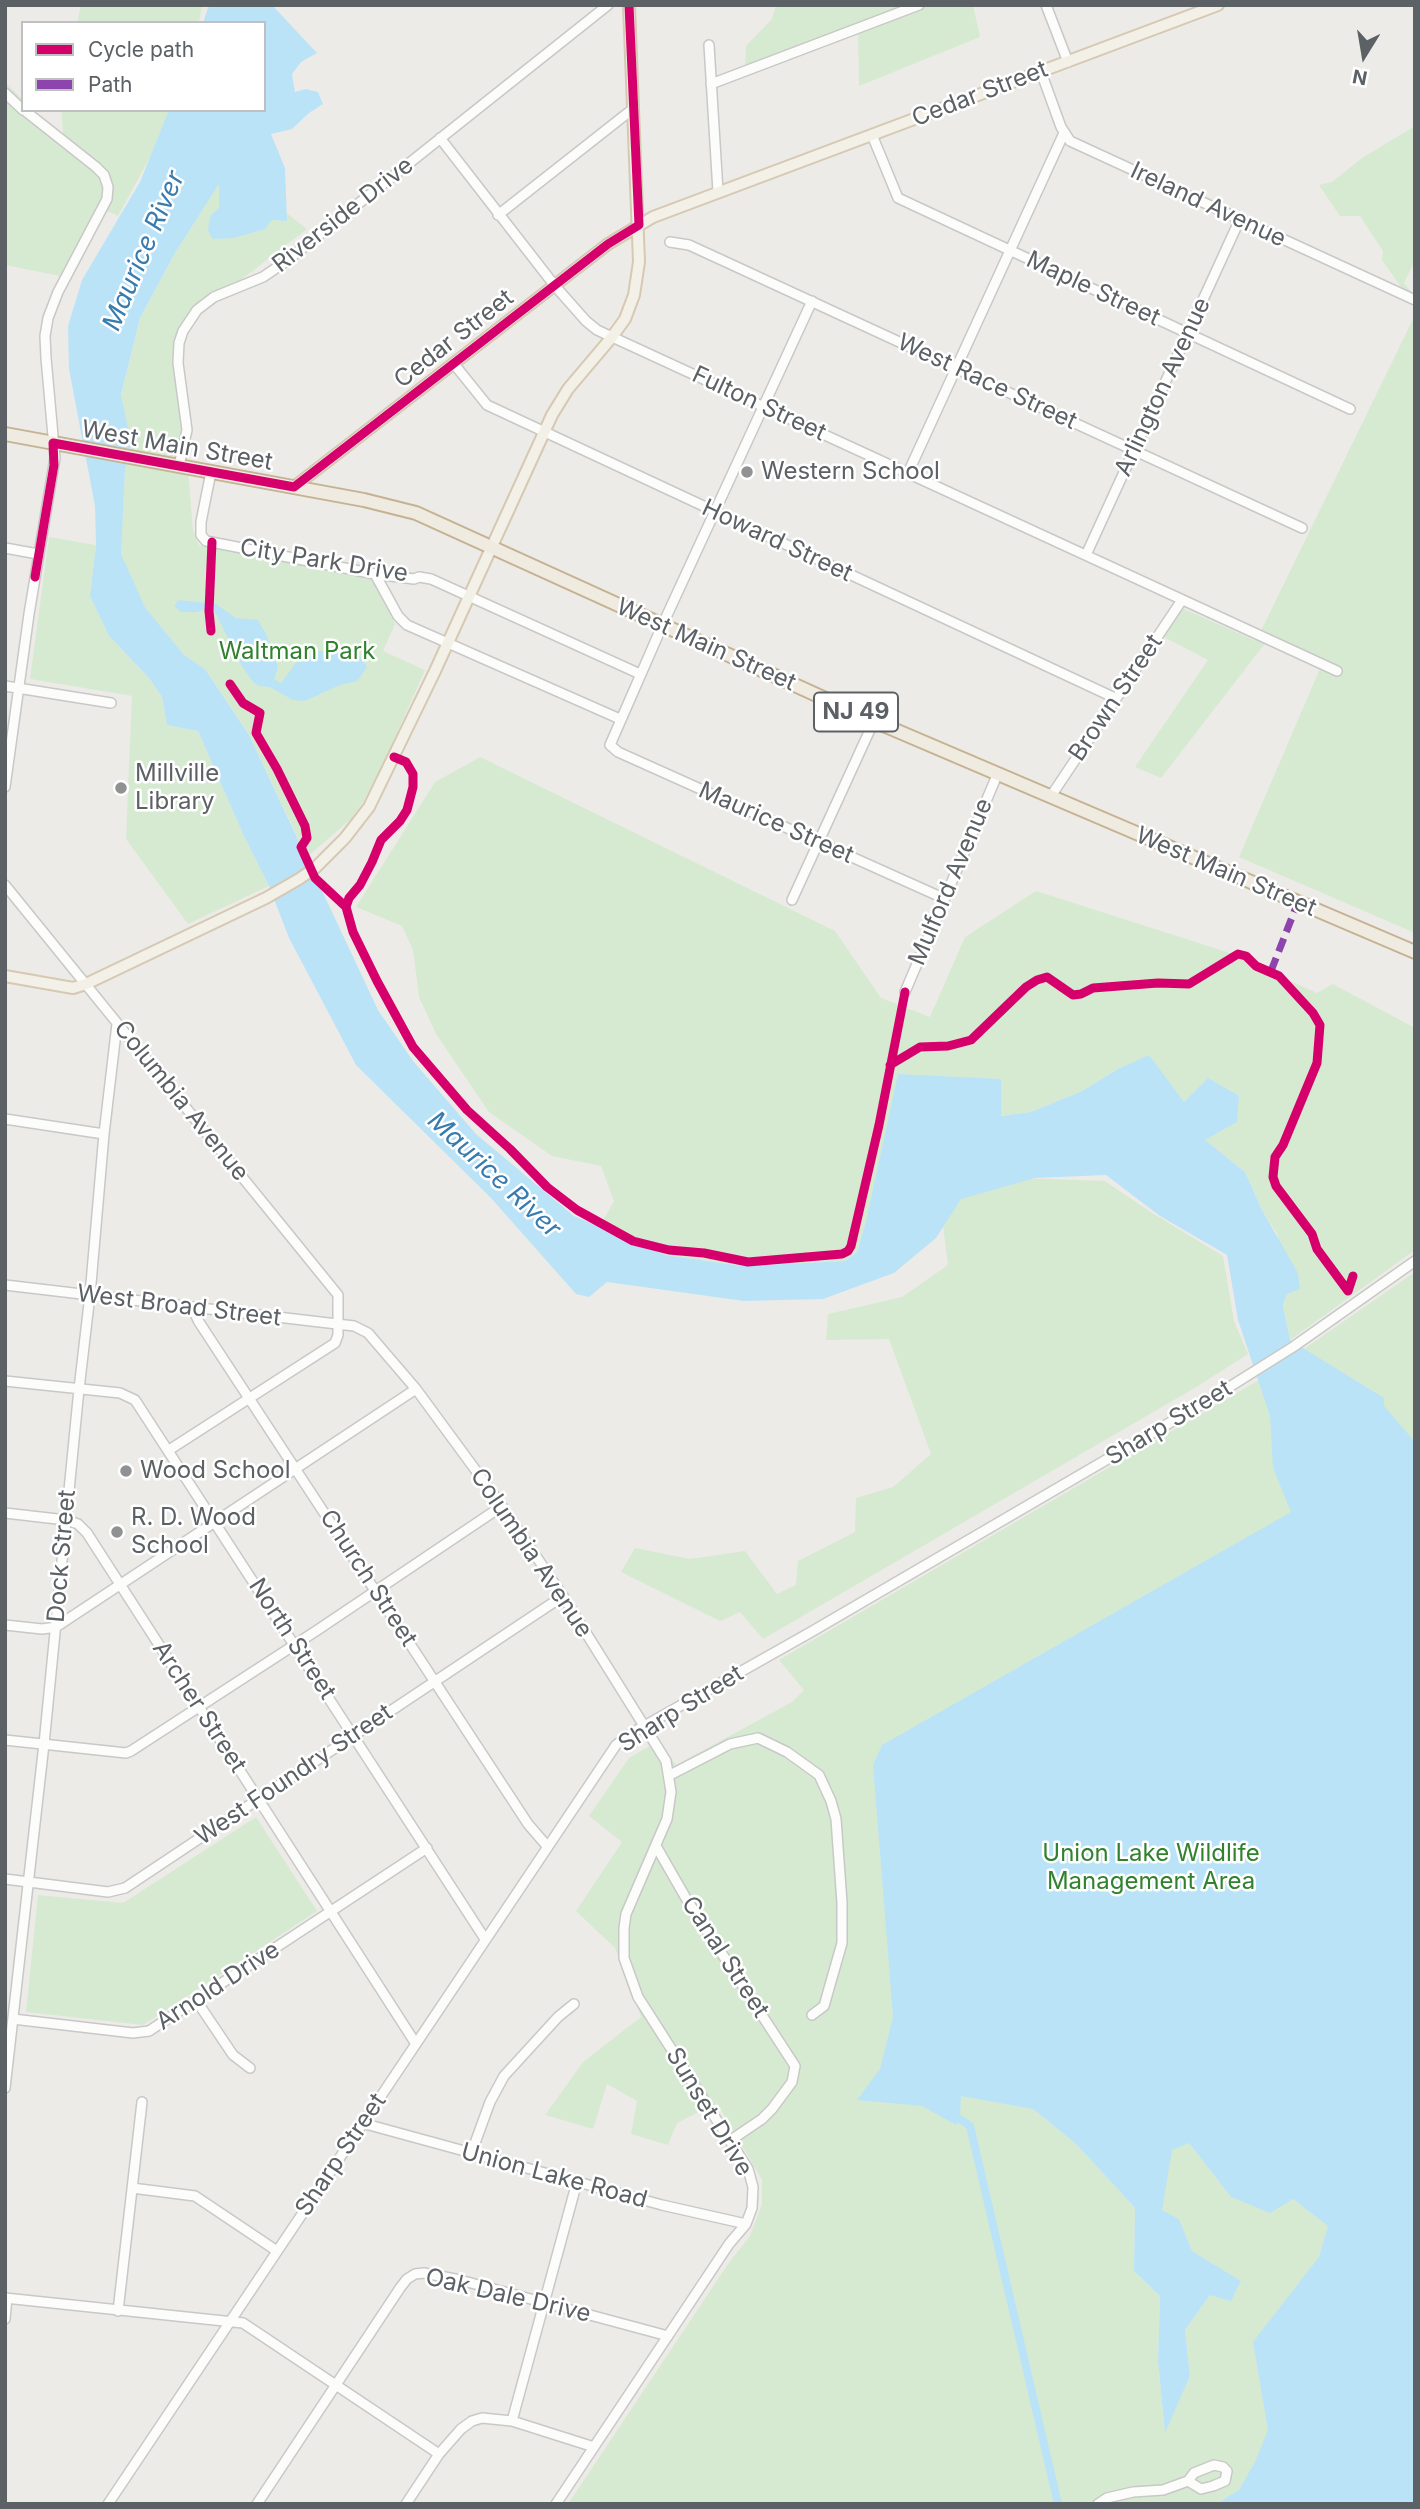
<!DOCTYPE html>
<html>
<head>
<meta charset="utf-8">
<style>
  body { margin:0 }
  #map { position:relative; width:1420px; height:2509px; overflow:hidden; background:#edebe7; font-family:Inter,sans-serif }
  canvas { display:block }
  .frame { position:absolute; inset:0; border:7px solid #5c6166; pointer-events:none }
  .legend { position:absolute; left:21px; top:21px; width:245px; height:91px; box-sizing:border-box; background:#fff; border:2px solid #bec0c2; margin:0; padding:9px 12px; list-style:none; font-size:21px; color:#5c6166 }
  .legend li { display:flex; align-items:center; gap:14px; height:35px }
  .legend b { width:35px; border:2px solid #bec0c2 }
  .north { position:absolute; left:1329px; top:21px; width:70px; height:70px; -webkit-text-stroke:5px #fff; paint-order:stroke; rotate:191deg; font-size:19px; font-weight:700; line-height:28px; text-align:center; color:#5c6166 }
  .north::after { content:''; display:block; margin:auto; width:24px; height:32px; background:#5c6166; clip-path:polygon(50% 0,100% 100%,50% 72%,0 100%) }
</style>
</head>
<body>
<div id="map">
<canvas width="1420" height="2509"></canvas>
<div class="frame"></div>
<ul class="legend">
<li><b style="height:9px;background:#d6006c"></b>Cycle path</li>
<li><b style="height:9px;background:#8e44ad"></b>Path</li>
</ul>
<div class="north">N</div>
</div>
<script>
const context = document.querySelector('canvas').getContext('2d');
context.lineJoin = 'round';
function fillPath(path, color) {
  context.fillStyle = color;
  context.fill(path, 'evenodd');
}
function toPath(rows) {
  const path = new Path2D();
  for (const r of rows) {
    path.moveTo(r[0], r[1]);
    for (let i = 2; i < r.length; i += 2) path.lineTo(r[i], r[i + 1]);
  }
  return path;
}
function stroke(path, color, width, dash) {
  context.strokeStyle = color;
  context.lineWidth = width;
  context.lineCap = dash ? 'butt' : 'round';
  context.setLineDash(dash || []);
  context.stroke(path);
}
function drawText(font, color, halo, rows, align = 'center') {
  context.font = font + ' Inter,sans-serif';
  context.lineWidth = 5;
  context.setLineDash([]);
  context.textBaseline = 'middle';
  context.strokeStyle = halo;
  context.fillStyle = color;
  for (const [text, x, y, turn = 0] of rows) {
    context.save();
    context.translate(x, y);
    context.rotate((+turn || 0) * Math.PI / 180);
    context.textAlign = isNaN(turn) ? turn : align;
    if (halo) context.strokeText(text, 0, 0);
    context.fillText(text, 0, 0);
    context.restore();
  }
}
fillPath(toPath([
  [81,5,202,5,199,23,77,23],
  [776,5,973,5,980,37,859,86,858,29,745,68,746,46,772,19],
  [5,82,23,100,23,110,33,110,64,142,61,110,176,110,118,216,103,209,65,277,5,265],
  [1415,126,1415,261,1404,283,1415,297,1415,307,1382,260,1383,251,1360,216,1340,216,1319,185,1332,182,1362,158],
  [220,182,253,187,307,229,190,319,177,339,193,530,199,545,372,579,395,624,383,651,425,670,380,771,363,802,351,819,307,857,249,735,205,669,184,656,145,607,120,554,125,469,121,396,140,318,175,253],
  [1415,315,1415,933,1239,857,1322,664,1270,637,1161,778,1135,767,1208,660,1164,637,1182,608,1256,641],
  [49,537,96,545,90,596,109,636,149,678,162,697,167,725,198,731,243,834,269,886,188,924,126,839,132,696,30,679],
  [480,757,835,931,881,998,930,1017,965,937,1036,891,1230,953,1317,993,1333,984,1415,1028,1415,1250,1290,1340,1283,1305,1287,1294,1277,1234,1262,1210,1245,1172,1205,1140,1184,1103,1118,1069,1082,1091,1031,1112,1000,1116,866,1221,857,1252,845,1261,742,1266,665,1255,599,1228,614,1201,601,1166,552,1156,489,1112,436,1034,419,997,413,950,402,926,356,907,435,782],
  [989,1177,1105,1181,1149,1211,1223,1256,1234,1321,1248,1354,1198,1386,763,1639,740,1612,720,1621,621,1572,635,1548,690,1559,745,1551,777,1594,796,1585,798,1561,855,1532,856,1498,893,1487,931,1454,889,1339,826,1340,828,1314,902,1297,948,1265,941,1210],
  [1415,1272,1415,2504,1227,2497,1216,2504,568,2504,728,2264,750,2236,762,2204,762,2180,717,2103,677,2123,668,2145,631,2134,637,2101,607,2084,593,2129,545,2115,583,2062,641,2017,615,1948,576,1911,622,1842,589,1816,629,1758,658,1741,676,1765,792,1702,804,1690,779,1660,1259,1380],
  [1033,2109,1058,2119,1161,2210,1179,2219,1192,2251,1240,2281,1210,2295,1185,2330,1190,2376,1165,2431,1158,2361,1160,2296,1134,2271,1135,2208,1076,2144],
  [1189,2143,1327,2193,1328,2225,1293,2199,1231,2197],
  [256,1817,317,1911,143,2025,26,2012,38,1895,123,1903]
]), '#d6ead1');
fillPath(toPath([
  [209,5,272,5,317,53,301,62,292,74,295,92,306,89,318,92,323,104,309,113,292,129,271,134,285,168,287,221,272,220,265,229,234,238,213,239,208,231,210,216,219,208,219,184,175,253,140,318,121,395,131,442,125,469,121,554,145,607,184,655,205,669,249,735,378,1010,413,1061,476,1134,574,1216,665,1255,742,1266,845,1261,857,1252,866,1221,898,1074,1001,1079,1001,1116,1031,1112,1082,1091,1118,1069,1149,1055,1184,1102,1208,1078,1239,1096,1237,1122,1205,1140,1245,1172,1262,1210,1298,1273,1300,1289,1287,1294,1283,1305,1290,1340,1384,1398,1384,1406,1415,1442,1415,2504,1216,2504,1239,2490,1255,2462,1268,2430,1253,2342,1319,2257,1328,2226,1293,2199,1270,2213,1231,2197,1189,2143,1172,2150,1162,2210,1179,2219,1192,2251,1241,2281,1231,2301,1210,2295,1185,2330,1190,2376,1165,2433,1158,2361,1160,2296,1134,2271,1135,2208,1076,2144,1033,2109,961,2096,960,2119,956,2125,922,2106,857,2100,880,2069,893,2017,873,1765,882,1745,1291,1512,1273,1468,1270,1416,1238,1320,1227,1255,1160,1216,1106,1175,1035,1178,961,1199,936,1238,894,1273,823,1299,744,1301,607,1282,589,1297,576,1294,491,1198,356,1065,289,938,269,886,243,834,198,731,167,725,162,697,149,678,109,636,90,596,96,545,95,506,69,369,68,326,82,280,140,182,169,110,264,110,264,23,203,23],
  [179,600,216,604,236,618,258,620,266,634,278,667,274,679,281,683,296,663,319,651,349,651,359,655,367,667,357,681,340,685,305,701,293,700,270,687,259,686,253,682,243,668,215,612,203,610,197,612,181,612,174,606]
]), '#bbe3f8');
stroke(toPath([
  [960,2119,970,2126,1058,2504]
]), '#bbe3f8', 8);
const minor = toPath([
  [1046,5,1068,62],
  [709,45,718,192],
  [1041,72,1061,127,1070,141,1415,300],
  [711,84,919,5],
  [5,93,23,110],
  [872,135,898,198,1350,409],
  [440,138,555,286,586,321,597,330,1337,671],
  [498,215,634,108],
  [670,242,689,245,726,262,1302,528],
  [812,301,662,626,610,745,618,752,943,898],
  [454,364,487,405,1115,698],
  [179,466,187,430,178,363,179,343,183,331,197,310,214,297,263,277,285,262,608,5],
  [211,472,201,522,201,535,206,541,375,574,414,579,419,577,431,579,640,674],
  [908,473,1064,133],
  [5,548,38,554],
  [1086,555,1240,219],
  [375,574,398,616,407,625,620,719],
  [5,686,111,703],
  [5,787,29,614,55,458,46,358,45,336,48,318,58,292,107,199,108,187,104,175,96,167,24,110],
  [1051,796,1182,600],
  [5,885,338,1295,338,1335,335,1343,169,1450],
  [792,900,874,721],
  [905,992,998,773],
  [5,1119,104,1134],
  [5,1285,354,1326,368,1333,416,1389,502,1506,563,1596,666,1761,671,1792,667,1819,626,1914,624,1928,624,1958,638,1997,748,2169,753,2187,752,2208,746,2224,729,2244,556,2504],
  [192,1308,199,1322,528,1824,547,1846],
  [5,1381,120,1393,135,1400,485,1939],
  [5,1513,66,1520,78,1524,87,1533,416,2044],
  [5,1625,42,1629,56,1627,416,1389],
  [5,1740,126,1753,131,1751,316,1631,502,1506],
  [670,1775,730,1744,758,1738,787,1752,819,1775,831,1801,836,1819,842,1903,842,1943,824,2006,812,2015],
  [656,1846,687,1900,795,2066,792,2082,772,2109,762,2119,731,2140],
  [5,1879,108,1892,125,1888,563,1596],
  [196,2000,233,2055,250,2068],
  [13,2019,133,2033,149,2031,427,1848],
  [5,2088,44,1744,79,1389,90,1295,104,1134,117,1024],
  [362,2123,662,2205,746,2224],
  [471,2154,490,2102,504,2076,558,2017,574,2004],
  [132,2188,195,2196,277,2251],
  [5,2298,243,2323,439,2454],
  [118,2311,142,2102],
  [5,2319,7,2298],
  [512,2421,577,2182],
  [108,2504,616,1745,632,1733,811,1632,1207,1401,1293,1347,1415,1261],
  [257,2504,400,2288,407,2279,415,2274,424,2273,460,2280,668,2336],
  [406,2504,439,2454,461,2429,472,2421,482,2418,512,2421,594,2447],
  [1098,2504,1107,2498,1133,2492,1163,2490,1188,2481,1194,2473,1214,2465,1223,2467,1227,2471,1225,2481,1213,2486,1201,2489,1188,2481]
]);
const major = toPath([
  [294,487,608,244,653,217,1218,5],
  [5,976,73,988,86,984,266,898,299,879,315,868,345,838,369,807,435,671,552,415,568,389,612,337,625,319,634,295,639,262,629,5]
]);
const highway = toPath([
  [5,434,364,500,416,513,874,721,1415,952]
]);
stroke(minor, '#c8c8c8', 12);
stroke(major, '#d6c9b3', 14);
stroke(highway, '#c5b293', 16);
stroke(minor, '#fcfcfb', 9);
stroke(major, '#f3f0e8', 10);
stroke(highway, '#f0ebe1', 12);
stroke(toPath([
  [1271,971,1298,902]
]), '#8e44ad', 7, [14, 7]);
stroke(toPath([
  [35,577,54,465,53,443,294,487,608,244,639,225,629,5],
  [211,631,209,611,212,542],
  [230,684,243,703,260,713,256,733,277,769,305,826,307,838,301,847,315,878,346,907],
  [394,757,406,762,413,774,413,787,407,810,400,821,381,840,372,862,360,885,349,898,346,907,353,932,377,981,413,1047,467,1110,510,1149,547,1187,577,1210,633,1241,669,1250,704,1253,748,1262,842,1254,848,1251,851,1246,879,1125,905,992],
  [890,1065,920,1047,948,1046,971,1040,1026,987,1037,980,1047,977,1073,995,1081,994,1093,988,1158,983,1189,984,1233,957,1238,954,1246,956,1256,966,1279,976,1313,1013,1320,1025,1317,1063,1283,1145,1275,1157,1273,1177,1276,1186,1312,1234,1317,1249,1348,1291,1353,1276]
]), '#d6006c', 9);
for (const [x, y, r, color] of [
  [747,472,7,"#8f9193"],
  [121,788,7,"#8f9193"],
  [126,1471,7,"#8f9193"],
  [117,1532,7,"#8f9193"]
]) {
  const dot = new Path2D();
  dot.arc(x, y, r, 0, 2 * Math.PI);
  context.fillStyle = color;
  context.fill(dot);
  stroke(dot, '#fff', 2.5);
}
for (const [x, y, w] of [
  [856,712,84]
]) {
  const box = new Path2D();
  box.roundRect(x - w / 2, y - 19.5, w, 39, 5);
  context.fillStyle = '#fff';
  context.fill(box);
  stroke(box, '#5c6166', 2);
}
drawText('bold 23px', '#5c6166', null, [
  ["NJ 49",856,712]
]);
drawText('24px', '#5c6166', '#fff', [
  ["Cedar Street",980,94,-21],
  ["Ireland Avenue",1208,205,25],
  ["Riverside Drive",343,215,-38],
  ["Maple Street",1093,289,25],
  ["Cedar Street",454,339,-38],
  ["West Race Street",987,382,25],
  ["Arlington Avenue",1163,387,-65],
  ["Fulton Street",759,404,25],
  ["West Main Street",177,446,10],
  ["Howard Street",777,541,25],
  ["City Park Drive",324,561,9],
  ["West Main Street",706,645,24],
  ["Brown Street",1116,698,-56],
  ["Maurice Street",776,823,24],
  ["West Main Street",1226,872,23],
  ["Mulford Avenue",951,882,-67],
  ["Columbia Avenue",181,1101,51],
  ["West Broad Street",179,1306,7],
  ["Sharp Street",1169,1423,-31],
  ["Columbia Avenue",531,1553,56],
  ["Dock Street",62,1556,-85],
  ["Church Street",368,1578,57],
  ["North Street",292,1639,57],
  ["Archer Street",199,1707,57],
  ["Sharp Street",681,1709,-32],
  ["West Foundry Street",294,1775,-34],
  ["Canal Street",725,1957,57],
  ["Arnold Drive",218,1986,-33],
  ["Sunset Drive",709,2112,59],
  ["Sharp Street",341,2155,-56],
  ["Union Lake Road",554,2176,15],
  ["Oak Dale Drive",508,2296,13]
]);
drawText('24px', '#5c6166', '#fff', [
  ["Western School",761,472],
  ["Millville",135,774],
  ["Library",135,802],
  ["Wood School",140,1471],
  ["R. D. Wood",131,1518],
  ["School",131,1546]
], 'left');
drawText('24px', '#31822f', '#fff', [
  ["Waltman Park",297,652],
  ["Union Lake Wildlife",1151,1854],
  ["Management Area",1151,1882]
]);
drawText('italic 26px', '#387baf', '#fff', [
  ["Maurice River",144,251,-67],
  ["Maurice River",494,1175,43]
]);
</script>
</body>
</html>
